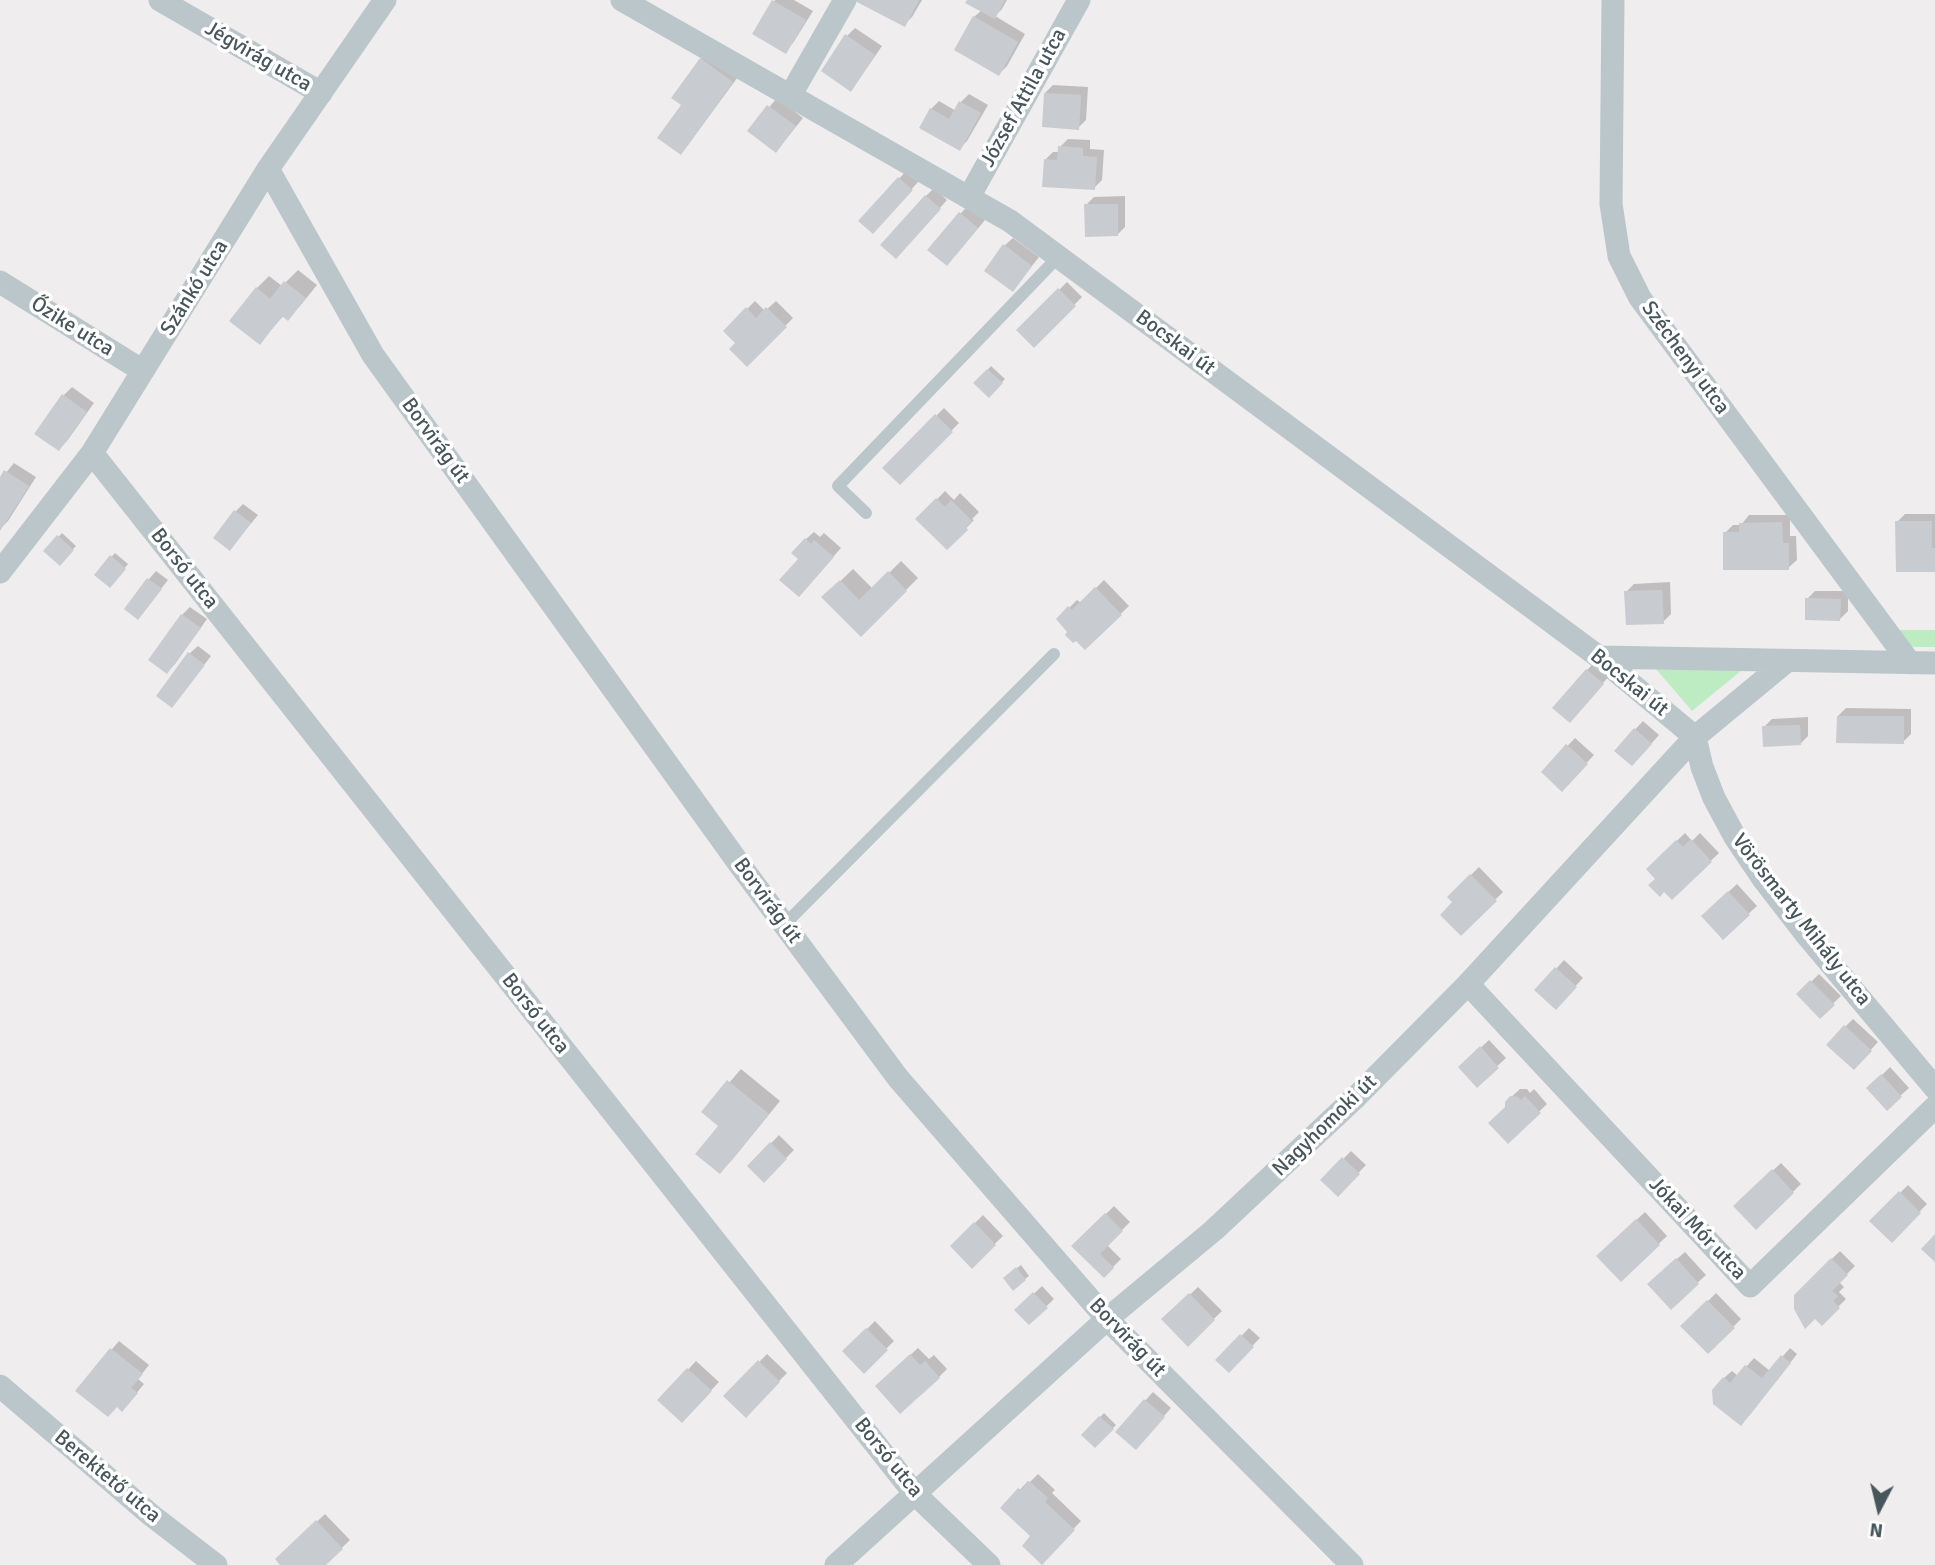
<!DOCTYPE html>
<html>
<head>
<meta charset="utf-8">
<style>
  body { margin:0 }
  #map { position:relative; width:1935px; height:1565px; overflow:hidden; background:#f0edee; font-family:Signika,sans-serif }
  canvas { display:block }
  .north { position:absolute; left:1844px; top:1474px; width:70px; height:70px; -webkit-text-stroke:5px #fff; paint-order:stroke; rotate:187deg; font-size:19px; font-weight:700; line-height:28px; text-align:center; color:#47565a }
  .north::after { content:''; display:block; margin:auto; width:24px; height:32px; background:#47565a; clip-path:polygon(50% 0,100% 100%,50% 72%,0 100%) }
</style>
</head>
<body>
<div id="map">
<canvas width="1935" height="1565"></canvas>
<div class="north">N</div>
</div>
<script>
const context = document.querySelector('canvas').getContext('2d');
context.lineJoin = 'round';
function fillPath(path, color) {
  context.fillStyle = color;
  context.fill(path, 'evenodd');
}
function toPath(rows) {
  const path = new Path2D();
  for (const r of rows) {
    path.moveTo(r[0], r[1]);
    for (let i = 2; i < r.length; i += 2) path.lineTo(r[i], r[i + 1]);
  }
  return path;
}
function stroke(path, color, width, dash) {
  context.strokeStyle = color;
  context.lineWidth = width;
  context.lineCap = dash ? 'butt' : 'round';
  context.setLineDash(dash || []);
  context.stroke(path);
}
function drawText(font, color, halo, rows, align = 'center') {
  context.font = font + ' Signika,sans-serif';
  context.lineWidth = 7;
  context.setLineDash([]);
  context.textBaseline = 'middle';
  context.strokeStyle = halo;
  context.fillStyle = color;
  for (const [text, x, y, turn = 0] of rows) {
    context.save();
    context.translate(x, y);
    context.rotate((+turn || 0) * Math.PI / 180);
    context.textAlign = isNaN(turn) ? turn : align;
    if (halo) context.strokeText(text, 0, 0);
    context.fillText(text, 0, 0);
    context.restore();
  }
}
fillPath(toPath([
  [1899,630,1935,630,1935,647,1906,647],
  [1747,666,1692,711,1656,669]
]), '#bdecc3');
fillPath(toPath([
  [775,0,794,0,813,11,793,43,785,51,755,33],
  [859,0,922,0,912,17,904,25],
  [969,0,1007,0,1002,9,995,16,1025,34,1007,66,999,74,974,17,982,10],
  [855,28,882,46,858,81,850,89,847,36],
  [709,51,740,74,688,145,681,153,684,105,701,59],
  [1053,85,1088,87,1086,120,1078,128,1045,93],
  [969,94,988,105,967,141,959,149,931,109,939,101,956,111,961,102],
  [777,98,803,118,783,143,749,131],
  [1068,139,1090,140,1090,149,1104,150,1102,180,1094,188,1045,160,1053,152,1059,152,1060,147],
  [907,170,919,181,880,224,861,221],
  [934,188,947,200,904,249,926,196],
  [1125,196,1125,227,1117,235,1086,205,1094,197],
  [968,206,985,220,955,256,960,214],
  [1013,238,1039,257,1013,290,1005,245],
  [298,270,317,285,300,306,288,318,284,315,260,343,257,288,269,276,282,286],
  [1067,282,1082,297,1034,345,1019,330],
  [755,301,765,311,776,301,793,318,747,365,737,343,725,331],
  [991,366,1005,379,989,395,976,383],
  [72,387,94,403,67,441,59,449,64,395],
  [944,408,959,423,900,483,885,468],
  [14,463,36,477,8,521,0,529,0,480],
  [945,491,954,500,960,493,979,512,972,519,974,520,947,548,918,519],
  [243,504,258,515,230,549,236,511],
  [1905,514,1935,514,1935,570,1897,522],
  [1749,515,1790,515,1790,536,1796,536,1797,560,1788,568,1725,533,1733,525,1741,525],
  [814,532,820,537,824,533,841,548,806,587,800,559,806,539],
  [62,533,76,546,60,563,46,551],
  [115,553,128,564,110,586,96,574],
  [901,561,918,578,861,635,824,597,853,569,873,589],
  [156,571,168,580,138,618,149,579],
  [1104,580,1129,606,1085,648,1058,619,1077,600,1081,603],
  [1670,582,1671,614,1663,622,1626,592,1634,584],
  [1815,591,1848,591,1848,611,1840,619,1807,599],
  [190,607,207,619,175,664,167,672,182,615],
  [198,646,211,656,172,706,190,653],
  [1595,662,1610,675,1577,713,1587,670],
  [1846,708,1911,709,1911,734,1903,742,1838,716],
  [1808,717,1808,736,1800,744,1764,727,1772,719],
  [1643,721,1659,735,1640,756,1616,750],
  [1575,738,1594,755,1562,789,1543,772],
  [1685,833,1692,841,1700,833,1719,853,1672,898,1648,869],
  [1479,867,1503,892,1461,934,1454,902,1449,897],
  [1737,884,1757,906,1723,937,1711,908],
  [1564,960,1583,978,1556,1007,1537,990],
  [1819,974,1841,996,1820,1016,1799,994],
  [1853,1019,1878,1042,1854,1068,1828,1044],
  [1489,1040,1506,1058,1477,1085,1460,1067],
  [1890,1067,1909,1088,1887,1108,1869,1088],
  [741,1069,780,1101,732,1160,720,1172,721,1126,704,1112],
  [1520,1089,1527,1089,1530,1093,1534,1089,1547,1104,1509,1141,1506,1102],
  [779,1135,794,1150,764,1180,749,1166],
  [1351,1151,1366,1165,1338,1194,1323,1180],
  [1781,1163,1801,1184,1756,1228,1735,1206],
  [1908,1185,1927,1204,1892,1240,1872,1221],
  [1114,1206,1130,1222,1107,1245,1121,1259,1104,1276,1074,1246],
  [1645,1212,1667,1236,1621,1280,1598,1256],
  [983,1215,1003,1236,972,1266,952,1246],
  [1840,1251,1855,1266,1839,1282,1844,1287,1839,1292,1846,1299,1822,1323,1795,1295],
  [1685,1252,1706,1275,1671,1307,1657,1276],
  [1021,1265,1029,1276,1025,1279,1008,1275],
  [1042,1286,1054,1299,1029,1323,1017,1310],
  [1198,1287,1222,1311,1188,1344,1164,1319],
  [1716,1293,1741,1319,1708,1352,1683,1326],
  [875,1321,894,1341,864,1371,845,1351],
  [1249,1328,1260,1338,1229,1370,1218,1360],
  [119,1341,149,1365,138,1379,144,1384,130,1401,117,1405,77,1390],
  [918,1348,929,1359,934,1355,947,1369,939,1377,885,1378],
  [1790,1348,1797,1354,1749,1416,1724,1378,1732,1371,1738,1376,1754,1358,1770,1371],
  [767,1354,787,1373,746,1415,726,1396],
  [696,1361,719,1382,682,1421,660,1400],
  [1153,1392,1171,1408,1143,1440,1117,1432],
  [1104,1413,1116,1425,1095,1446,1083,1435],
  [1038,1474,1055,1490,1052,1493,1081,1521,1042,1562,1033,1536,1003,1508,1028,1481,1029,1483],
  [325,1514,350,1540,324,1565,283,1565,277,1559]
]), '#0003');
fillPath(toPath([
  [772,0,806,20,786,54,752,34],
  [853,0,919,0,905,27],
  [967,0,1005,0,995,19,965,3],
  [973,16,1018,42,999,76,954,50],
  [845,34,875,55,851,92,821,71],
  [700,58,733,82,681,155,657,138,681,105,671,98],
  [1044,93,1081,95,1079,130,1042,127],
  [959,101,981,113,960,151,919,128,930,108,949,119],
  [767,105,796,126,776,153,747,131],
  [1058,146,1083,148,1083,156,1097,157,1095,190,1042,187,1044,159,1057,160],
  [898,177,913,190,873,234,858,221],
  [925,195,941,209,896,259,880,245],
  [1084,204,1118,204,1118,236,1085,237],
  [959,212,978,228,947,266,927,250],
  [1003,244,1032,266,1013,292,984,271],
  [284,281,306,298,288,321,282,316,260,345,229,321,256,287,270,299],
  [1058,288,1076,306,1034,348,1016,330],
  [746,307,756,318,766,307,787,327,747,367,729,349,735,343,723,331],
  [987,369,1003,383,989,398,973,383],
  [62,394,87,412,59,451,34,434],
  [935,414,953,432,900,485,882,468],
  [4,470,29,486,0,531,0,477],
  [936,498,945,507,951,500,972,521,966,527,968,530,947,550,915,519],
  [234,510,251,523,230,551,213,538],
  [1895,521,1932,521,1932,548,1935,548,1935,572,1896,572],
  [1782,522,1783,543,1789,543,1789,570,1723,570,1723,532,1739,532,1739,523],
  [57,535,74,550,60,566,43,551],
  [805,538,811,544,814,540,834,557,799,597,779,580,798,559,791,553],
  [110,555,126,569,110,588,94,575],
  [888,571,907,591,861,637,821,597,840,580,859,600],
  [147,578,162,589,138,620,124,609],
  [1095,587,1122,615,1085,650,1076,641,1073,643,1065,635,1067,632,1056,619,1068,606,1072,610],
  [1662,590,1664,624,1626,625,1624,591],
  [1805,598,1841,599,1840,621,1805,620],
  [181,614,201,628,167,674,148,660],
  [188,652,205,665,172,708,156,696],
  [1586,669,1604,684,1570,723,1552,708],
  [1837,716,1904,716,1904,744,1836,743],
  [1800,725,1801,745,1763,747,1762,726],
  [1634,728,1652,744,1632,766,1614,751],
  [1566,744,1588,764,1562,792,1541,772],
  [1691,839,1712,862,1672,900,1664,892,1660,897,1648,885,1655,879,1646,869,1676,840,1683,847],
  [1470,874,1497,901,1461,936,1440,915,1452,902,1447,897],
  [1728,891,1750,915,1723,940,1701,916],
  [1555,967,1577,987,1556,1010,1534,990],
  [1810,980,1835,1005,1820,1019,1796,994],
  [1844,1025,1872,1051,1854,1070,1826,1045],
  [1480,1046,1499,1068,1477,1088,1458,1067],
  [1881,1074,1902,1097,1887,1111,1866,1088],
  [727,1080,769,1114,720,1174,695,1154,718,1126,701,1112],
  [1510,1096,1518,1097,1521,1100,1525,1096,1541,1113,1508,1144,1488,1123,1505,1107,1505,1102],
  [770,1142,787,1159,764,1183,747,1166],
  [1342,1157,1360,1174,1338,1197,1320,1180],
  [1772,1169,1794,1193,1756,1230,1733,1206],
  [1899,1191,1921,1213,1892,1243,1869,1221],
  [1105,1213,1123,1231,1100,1254,1114,1268,1104,1278,1071,1246],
  [1636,1219,1660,1245,1621,1282,1596,1256],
  [974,1222,996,1245,972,1269,950,1246],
  [1935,1234,1935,1262,1921,1249],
  [1676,1258,1699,1284,1671,1310,1647,1284],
  [1831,1258,1848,1275,1832,1291,1838,1296,1833,1301,1840,1308,1822,1326,1815,1319,1805,1329,1794,1309,1794,1295],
  [1016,1267,1026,1280,1013,1291,1003,1278],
  [1033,1292,1048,1308,1029,1325,1014,1310],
  [1189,1293,1215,1320,1188,1347,1161,1319],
  [1707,1300,1735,1328,1708,1354,1680,1326],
  [866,1328,888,1350,864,1374,842,1351],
  [1240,1334,1254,1347,1229,1373,1215,1360],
  [110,1348,143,1374,131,1388,138,1393,122,1412,117,1407,108,1417,75,1391],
  [910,1354,920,1365,925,1361,940,1378,900,1414,875,1386],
  [1781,1355,1791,1363,1741,1426,1713,1404,1712,1390,1723,1377,1730,1383,1745,1365,1762,1378],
  [758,1360,780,1382,746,1418,723,1396],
  [687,1368,712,1391,682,1423,657,1400],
  [1144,1399,1165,1417,1136,1450,1115,1432],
  [1099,1416,1114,1429,1095,1448,1081,1435],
  [1029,1481,1048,1498,1045,1502,1075,1530,1042,1565,1022,1546,1030,1536,1000,1508,1018,1488,1021,1490],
  [316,1520,343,1549,326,1565,280,1565,275,1559]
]), '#c8ccd0');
stroke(toPath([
  [866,513,838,486,1058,257],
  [784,925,1054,654]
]), '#bac6ca', 12);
stroke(toPath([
  [160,0,321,93],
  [622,0,1010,221,1599,657,1695,737,1702,767,1714,798,1735,837,1764,880,1805,933,1935,1088],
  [1613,0,1611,204,1619,256,1640,298,1910,663],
  [790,96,845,0],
  [268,169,373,355,740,865,898,1078,1107,1319,1352,1565],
  [969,197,1079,0],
  [0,282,143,371],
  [92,453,915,1494,989,1565],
  [0,572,92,453,268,169,385,0],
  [1599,657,1935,663],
  [1468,984,1750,1286,1935,1107],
  [0,1386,151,1515,216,1565],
  [836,1565,1107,1319,1214,1230,1357,1096,1468,984,1695,737,1787,661]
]), '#bac6ca', 23);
drawText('21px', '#47565a', '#fff', [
  ["Jégvirág utca",258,57,30],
  ["József Attila utca",1024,98,-61],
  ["Szánkó utca",195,288,-58],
  ["Őzike utca",72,327,32],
  ["Bocskai út",1175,343,37],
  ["Széchenyi utca",1685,358,54],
  ["Borvirág út",435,441,54],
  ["Borsó utca",184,569,52],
  ["Bocskai út",1629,683,39],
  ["Borvirág út",767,901,54],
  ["Vörösmarty Mihály utca",1801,920,52],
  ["Borsó utca",535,1014,52],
  ["Nagyhomoki út",1325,1126,-44],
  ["Jókai Mór utca",1697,1229,47],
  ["Borvirág út",1127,1338,46],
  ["Borsó utca",888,1458,51],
  ["Berektető utca",107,1477,40]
]);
</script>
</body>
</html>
